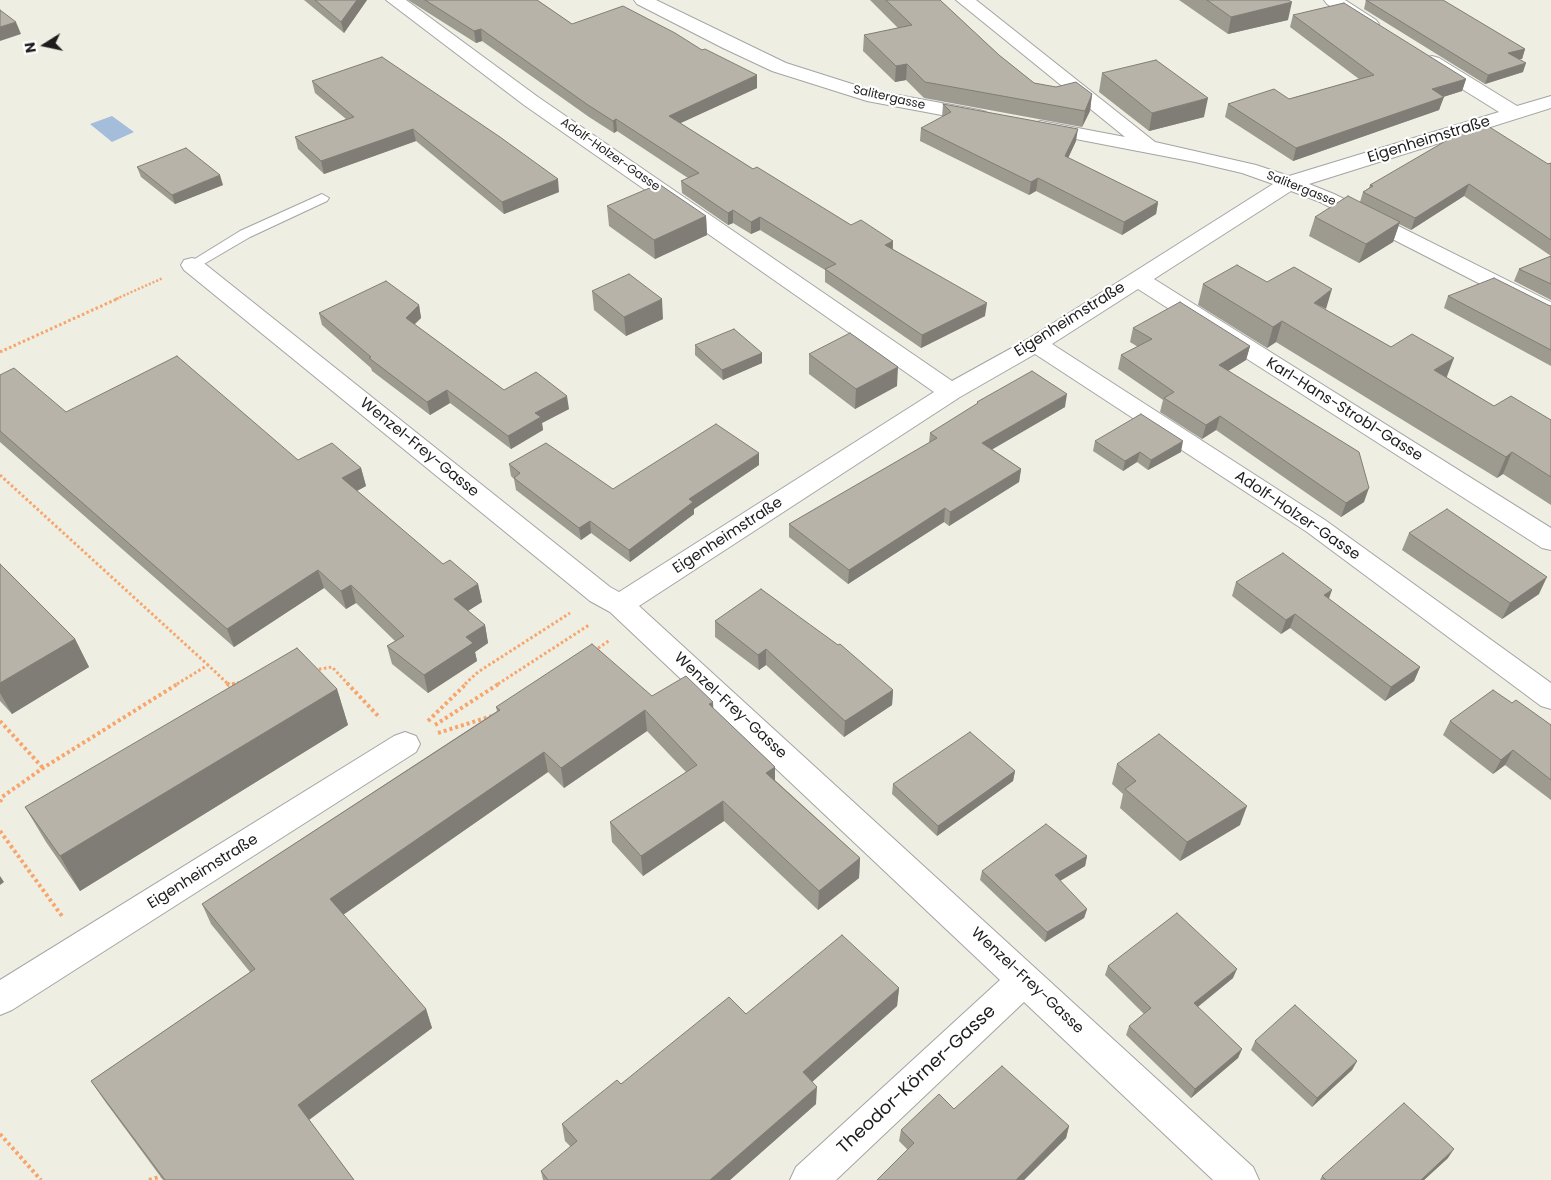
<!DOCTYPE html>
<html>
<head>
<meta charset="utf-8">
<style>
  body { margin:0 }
  #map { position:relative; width:1551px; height:1180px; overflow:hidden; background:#eeeee3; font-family:Poppins,sans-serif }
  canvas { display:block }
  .north { position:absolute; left:20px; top:20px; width:50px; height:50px; -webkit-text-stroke:4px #fff; paint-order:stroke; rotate:260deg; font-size:14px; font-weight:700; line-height:20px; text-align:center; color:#1d1d1d }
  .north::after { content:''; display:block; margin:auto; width:18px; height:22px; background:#1d1d1d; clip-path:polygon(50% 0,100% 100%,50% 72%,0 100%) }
</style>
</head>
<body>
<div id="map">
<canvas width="1551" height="1180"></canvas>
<div class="north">N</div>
</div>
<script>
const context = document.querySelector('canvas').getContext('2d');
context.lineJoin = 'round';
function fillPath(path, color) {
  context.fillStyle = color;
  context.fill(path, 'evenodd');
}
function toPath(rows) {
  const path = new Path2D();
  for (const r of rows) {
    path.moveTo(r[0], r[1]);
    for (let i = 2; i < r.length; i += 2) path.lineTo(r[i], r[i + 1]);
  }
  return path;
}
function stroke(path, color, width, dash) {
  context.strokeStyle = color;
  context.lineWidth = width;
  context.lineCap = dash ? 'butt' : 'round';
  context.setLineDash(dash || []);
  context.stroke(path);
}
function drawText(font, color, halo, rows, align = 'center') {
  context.font = font + ' Poppins,sans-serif';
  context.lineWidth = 4.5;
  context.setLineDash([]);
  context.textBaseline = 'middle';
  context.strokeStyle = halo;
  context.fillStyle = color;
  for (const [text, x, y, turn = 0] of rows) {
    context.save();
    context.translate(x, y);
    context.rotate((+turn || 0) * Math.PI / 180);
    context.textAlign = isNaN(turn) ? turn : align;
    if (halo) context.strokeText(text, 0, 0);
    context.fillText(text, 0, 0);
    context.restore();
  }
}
fillPath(toPath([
  [112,116,134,132,112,142,90,124]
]), '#a3bddb');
const service = toPath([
  [322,194,329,198,327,201,250,237,197,268,187,268,185,265,240,231,322,194]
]);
const minor = toPath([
  [386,0,406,0,538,97,952,381,1028,339,1273,184,1242,173,1195,162,1034,131,1031,127,1034,123,1041,121,1125,137,956,0,976,0,1155,142,1256,165,1289,176,1499,112,1425,66,1423,62,1425,58,1432,56,1439,58,1517,106,1551,96,1551,108,1309,184,1334,194,1551,302,1551,318,1543,316,1320,202,1291,191,1154,279,1551,528,1551,550,1542,548,1138,289,1052,344,1325,520,1551,683,1551,709,1541,706,1307,532,1035,354,960,397,639,606,1253,1167,1259,1180,1213,1180,1024,1002,836,1180,790,1180,796,1167,1000,980,610,612,590,601,184,270,181,265,184,260,192,258,200,260,610,587,619,592,934,392,524,105,386,0],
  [634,0,656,0,786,63,871,90,979,110,986,112,989,116,986,120,979,122,867,101,772,71,723,48,637,4,634,0],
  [1324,0,1345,0,1376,20,1379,24,1376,28,1370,29,1364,28,1327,4,1324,0],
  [405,732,416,736,420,744,416,752,12,1010,0,1015,0,980,394,736,405,732]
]);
stroke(service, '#a4a4a4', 2);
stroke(minor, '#a4a4a4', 2);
stroke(toPath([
  [116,299,163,278]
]), '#f7a56a', 2.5, [2, 2]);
stroke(toPath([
  [0,352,119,298],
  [0,475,208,665],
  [594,651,610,640],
  [314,670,332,667,348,684],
  [177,684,208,665,228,684],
  [232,684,239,683],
  [465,684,478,672,570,613],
  [498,684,589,625]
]), '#f7a56a', 3, [2.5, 2.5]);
stroke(toPath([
  [227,683,229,685,239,683],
  [347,683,380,718],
  [0,721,43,768],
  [428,721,467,683],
  [435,725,500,683],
  [438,733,492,716],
  [0,802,2,797,43,768,179,683],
  [0,831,62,916],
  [0,1134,41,1180],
  [149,1180,162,1176]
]), '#f7a56a', 4, [3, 3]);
fillPath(service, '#fff');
fillPath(minor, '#fff');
fillPath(toPath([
  [304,0,367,0,344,33],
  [408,0,537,0,572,24,702,50,757,75,757,88,680,123,753,169,851,225,893,241,893,249,985,316,921,348,825,282,825,270,760,230,751,234,733,223,728,225,682,193,681,181,688,178,617,131,614,133,589,117,482,41,476,43],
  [870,0,940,0,999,55,1034,83,1092,94,1090,111,1082,127,924,98,906,80,895,82,863,51,864,35,898,28],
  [1179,0,1288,0,1288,20,1228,34],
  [1366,0,1525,49,1522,59,1519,59,1523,72,1485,84,1364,9],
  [1293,15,1466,79,1462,91,1443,97,1439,110,1293,161,1225,117,1228,104,1289,99,1359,79,1290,27],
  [1102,73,1204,117,1149,131,1099,92],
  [312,81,559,192,504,214,416,141,324,174,298,149,295,137,346,119,315,93],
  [943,104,1076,141,1068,158,1158,202,1156,214,1122,235,1036,191,1029,195,920,141,921,128,942,117],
  [1551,163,1551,256,1464,196,1411,230,1399,224,1393,242,1359,263,1309,236,1315,217,1360,202,1363,192,1369,188,1370,185],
  [137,167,223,185,175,204,141,177],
  [607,206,706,216,707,235,655,259,609,226],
  [1551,256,1551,300,1514,281,1519,269],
  [1267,282,1326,310,1391,347,1446,377,1494,406,1551,420,1551,505,1503,474,1497,478,1276,342,1267,348,1198,305,1203,284],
  [592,291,663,319,626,336,594,310],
  [1448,296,1551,306,1551,366,1444,308],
  [419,305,421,318,414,324,504,390,569,409,542,423,543,430,511,449,450,403,430,415,372,371,371,368,322,325,319,313],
  [1133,328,1250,346,1246,360,1228,371,1364,502,1341,517,1216,430,1202,439,1160,412,1163,400,1118,369,1121,355,1138,347,1130,342],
  [695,345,762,353,762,363,723,380,695,355],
  [809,354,897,386,855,409,809,374],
  [0,375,66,412,298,460,361,468,366,486,357,491,443,564,478,584,482,602,468,611,485,625,488,643,475,652,477,661,428,693,392,664,387,646,395,641,356,603,346,609,324,588,234,647,0,442],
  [977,402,1065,407,992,449,1021,469,1019,482,949,526,944,522,848,584,789,537,789,524,929,443,930,433,977,404],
  [1095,441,1181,452,1148,470,1137,462,1123,471,1093,451],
  [509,464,613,489,759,465,694,509,694,514,630,562,591,533,581,540,516,490,514,479,511,476],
  [1409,533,1539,594,1502,619,1402,550],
  [0,564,75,639,89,667,12,714,0,701],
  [1236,582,1329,599,1420,667,1414,681,1385,701,1290,628,1281,634,1232,596],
  [715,621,893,690,892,705,844,737,766,665,759,670,715,637],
  [337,689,348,725,80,891,46,842,25,807],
  [652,696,713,708,775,767,775,780,860,858,859,878,818,910,724,821,643,876,612,842,610,822,686,772,647,731,564,788,548,772,343,915,426,1009,432,1028,309,1120,354,1180,163,1180,104,1100,91,1081,250,972,211,924,202,904,497,711,496,707],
  [1512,703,1551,725,1551,800,1505,765,1493,774,1443,735,1450,721],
  [1117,764,1240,825,1180,861,1120,808,1123,794,1112,784],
  [1015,771,1013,781,937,836,892,794,893,784],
  [1087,856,1085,866,1060,881,1087,909,1084,918,1045,942,980,880,982,871],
  [1108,966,1233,978,1198,1007,1242,1049,1238,1058,1191,1098,1126,1035,1129,1026,1144,1014,1105,975],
  [899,988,897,1006,812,1082,816,1104,730,1180,543,1180,541,1171,571,1147,565,1141,562,1124,621,1084,746,1014],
  [1255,1041,1357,1061,1352,1070,1312,1107,1251,1050],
  [954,1109,1069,1126,1066,1138,1024,1180,877,1180,908,1150,899,1141,901,1130],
  [1448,1158,1424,1180,1320,1180,1322,1176]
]), '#9d9a90');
fillPath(toPath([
  [357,0,367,0,344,33,341,22],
  [1292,2,1288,20,1228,34,1231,17],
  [16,22,21,34,0,41,0,27],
  [481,29,482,41,476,43,474,31],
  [1525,49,1522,59,1505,62,1508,53],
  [1526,63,1523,72,1485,84,1488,75],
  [907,64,906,80,895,82,896,66],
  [757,75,757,88,670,128,669,116],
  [1466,79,1462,91,1427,102,1432,89],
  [1092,94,1090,111,1082,127,1085,111],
  [1444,97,1439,110,1293,161,1296,148],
  [1208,98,1204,117,1149,131,1152,113],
  [616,119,617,131,614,133,613,121],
  [413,129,416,141,324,174,321,161],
  [1078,129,1076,141,1063,169,1065,156],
  [220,175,223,185,175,204,172,195],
  [1038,178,1036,191,1029,195,1031,182],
  [558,179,559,192,504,214,502,202],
  [1469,184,1464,196,1411,230,1415,218],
  [1158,202,1156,214,1122,235,1124,222],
  [733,210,733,223,728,225,728,213],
  [706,216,707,235,655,259,654,240],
  [760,217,760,230,751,234,751,222],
  [1400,222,1393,242,1359,263,1366,244],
  [893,241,892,253,885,245],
  [1332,289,1326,309,1314,303],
  [662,299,663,319,626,336,624,317],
  [987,303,985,316,921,348,922,335],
  [419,305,421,318,408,331,406,318],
  [1282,321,1276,342,1267,348,1273,327],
  [1250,346,1246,360,1215,379,1219,365],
  [762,353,762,363,723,380,722,370],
  [1454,358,1446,379,1434,370],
  [898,367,897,386,855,409,856,389],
  [447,390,450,403,430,415,427,402],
  [1067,394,1065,407,981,456,982,443],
  [567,396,569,409,542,423,543,430,511,449,508,436,535,413],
  [1220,416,1216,430,1202,439,1206,425],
  [1183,441,1181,452,1148,470,1151,460],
  [1140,452,1137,462,1123,471,1125,461],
  [1512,452,1503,474,1497,478,1506,457],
  [759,453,759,465,694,509,694,514,630,562,629,550,689,499],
  [361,468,366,486,347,496,342,478],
  [1021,469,1019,482,949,526,950,512],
  [1369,488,1364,502,1341,517,1346,503],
  [945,508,944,522,848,584,849,570],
  [590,521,591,533,581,540,579,528],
  [318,570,324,588,234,647,227,629],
  [1547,577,1539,594,1502,619,1510,603],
  [478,584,482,602,458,617,454,599],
  [351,585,356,603,346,609,341,591],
  [1332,590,1327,604,1324,595],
  [1295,614,1290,628,1281,634,1286,620],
  [485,625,488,643,475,652,477,661,428,693,424,675,466,637],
  [75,639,89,667,12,714,0,693,0,683],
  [766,649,766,665,759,670,758,655],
  [1420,667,1414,681,1385,701,1391,687],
  [337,689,348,725,80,891,60,856],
  [893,690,892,705,844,737,845,721],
  [713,702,714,722,709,704],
  [645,710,647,731,564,788,561,768],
  [1513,750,1505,765,1493,774,1501,760],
  [544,752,548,772,337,919,330,899],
  [775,767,775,787,766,773],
  [1015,771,1013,781,937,836,938,826],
  [723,801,724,821,643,876,641,856],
  [1247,806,1240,825,1180,861,1187,842],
  [1087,856,1085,866,1053,885,1055,875],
  [860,858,859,878,818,910,819,891],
  [0,876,4,882,0,885],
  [1087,909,1084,918,1045,942,1047,932],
  [1237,969,1233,978,1191,1012,1194,1003],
  [899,988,897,1006,803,1090,803,1072],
  [426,1009,432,1028,306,1122,298,1105],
  [1242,1049,1238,1058,1191,1098,1195,1089],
  [1357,1061,1352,1070,1312,1107,1317,1098],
  [817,1087,816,1104,730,1180,710,1180],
  [1069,1126,1066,1138,1024,1180,1016,1180],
  [1454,1149,1448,1158,1424,1180,1421,1180]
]), '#807d76');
const building = toPath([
  [315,0,357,0,341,22,315,0],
  [425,0,537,0,572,24,623,6,675,33,702,50,705,49,757,75,669,116,753,169,757,167,851,225,861,220,893,241,885,245,987,303,922,335,825,269,836,264,760,217,751,222,733,210,728,213,681,181,699,173,616,119,613,121,588,105,481,29,474,31,425,0],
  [886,0,940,0,999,55,1034,83,1056,87,1076,82,1092,94,1085,111,925,82,907,64,896,66,864,35,912,25,886,0],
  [1207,0,1288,0,1292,2,1231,17,1207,0],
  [1366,0,1443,0,1525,49,1508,53,1526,63,1488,75,1366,0],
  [1344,3,1466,79,1432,89,1444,97,1296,148,1228,104,1274,89,1289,99,1374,75,1293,15,1344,3],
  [0,10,16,22,0,27,0,10],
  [382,57,500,137,558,179,502,202,413,129,321,161,295,137,354,117,312,81,382,57],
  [1156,60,1208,98,1152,113,1102,73,1156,60],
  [943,104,1078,129,1065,156,1158,202,1124,222,1038,178,1031,182,921,128,951,112,943,104],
  [1480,121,1548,164,1551,163,1551,240,1469,184,1415,218,1363,192,1373,186,1370,185,1480,121],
  [186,148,220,175,172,195,137,167,186,148],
  [659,184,706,216,654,240,607,206,659,184],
  [1348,196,1400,222,1366,244,1315,217,1348,196],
  [1551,256,1551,284,1519,269,1551,256],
  [1237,265,1267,282,1294,267,1332,289,1314,303,1391,347,1412,334,1454,358,1434,370,1494,406,1511,396,1551,420,1551,477,1512,452,1506,457,1282,321,1273,327,1203,284,1237,265],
  [629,274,662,299,624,317,592,291,629,274],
  [1494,278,1548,305,1551,306,1551,350,1448,296,1494,278],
  [386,281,419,305,406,318,504,390,536,372,567,396,535,413,541,417,508,436,447,390,427,402,369,358,371,357,319,313,386,281],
  [1180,302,1250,346,1219,365,1359,452,1369,488,1346,503,1220,416,1206,425,1164,398,1174,392,1121,355,1152,339,1133,328,1180,302],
  [734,329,762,353,722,370,695,345,734,329],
  [850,333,898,367,856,389,809,354,850,333],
  [177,356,298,460,332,443,361,468,342,478,443,564,450,560,478,584,454,599,485,625,466,637,473,643,424,675,387,646,404,636,351,585,341,591,318,570,227,629,0,431,0,375,14,368,66,412,177,356],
  [1032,371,1067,394,982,443,1021,469,950,512,945,508,849,570,789,524,937,438,930,433,978,403,977,402,1032,371],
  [1141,414,1183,441,1151,460,1140,452,1125,461,1095,441,1141,414],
  [716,424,759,453,689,499,693,502,629,550,590,521,579,528,514,478,520,473,509,464,546,443,613,489,716,424],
  [1447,509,1547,577,1510,603,1409,533,1447,509],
  [1283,553,1332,590,1324,595,1420,667,1391,687,1295,614,1286,620,1236,582,1283,553],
  [0,564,75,639,0,683,0,564],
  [761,589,838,645,840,644,893,690,845,721,766,649,758,655,715,621,761,589],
  [592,644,652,696,686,676,713,702,709,704,775,767,766,773,860,858,819,891,723,801,641,856,610,822,697,765,645,710,561,768,544,752,330,899,426,1009,298,1105,354,1180,165,1180,91,1081,255,969,202,904,500,710,496,707,592,644],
  [297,648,337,689,60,856,25,807,297,648],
  [1493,690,1512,703,1516,700,1551,725,1551,780,1513,750,1501,760,1450,721,1493,690],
  [970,732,1015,771,938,826,893,784,970,732],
  [1159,734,1247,806,1187,842,1125,789,1136,781,1117,764,1159,734],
  [1046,824,1087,856,1055,875,1087,909,1047,932,982,871,1046,824],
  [1177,913,1237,969,1194,1003,1242,1049,1195,1089,1129,1026,1151,1008,1108,966,1177,913],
  [842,935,899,988,803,1072,817,1087,710,1180,548,1180,541,1171,577,1141,562,1124,617,1080,621,1084,729,997,746,1014,842,935],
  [1295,1005,1357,1061,1317,1098,1255,1041,1295,1005],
  [1002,1066,1069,1126,1016,1180,877,1180,914,1143,901,1130,939,1094,954,1109,1002,1066],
  [1404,1103,1454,1149,1421,1180,1326,1180,1322,1176,1404,1103]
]);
fillPath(building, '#b7b3a8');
stroke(building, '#807d76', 1);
drawText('12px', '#1d1d1d', '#fff', [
  ["Salitergasse",889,98,13],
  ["Adolf-Holzer-Gasse",610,155,35],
  ["Salitergasse",1301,189,22]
]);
drawText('15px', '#1d1d1d', '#fff', [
  ["Eigenheimstraße",1429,140,-17],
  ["Eigenheimstraße",1070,320,-32],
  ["Karl-Hans-Strobl-Gasse",1344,410,32],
  ["Wenzel-Frey-Gasse",419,448,39],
  ["Adolf-Holzer-Gasse",1297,516,34],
  ["Eigenheimstraße",728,536,-33],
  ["Wenzel-Frey-Gasse",730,706,43],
  ["Eigenheimstraße",203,872,-32],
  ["Wenzel-Frey-Gasse",1027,981,43]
]);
drawText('18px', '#1d1d1d', '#fff', [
  ["Theodor-Körner-Gasse",917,1080,-43]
]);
</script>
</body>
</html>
